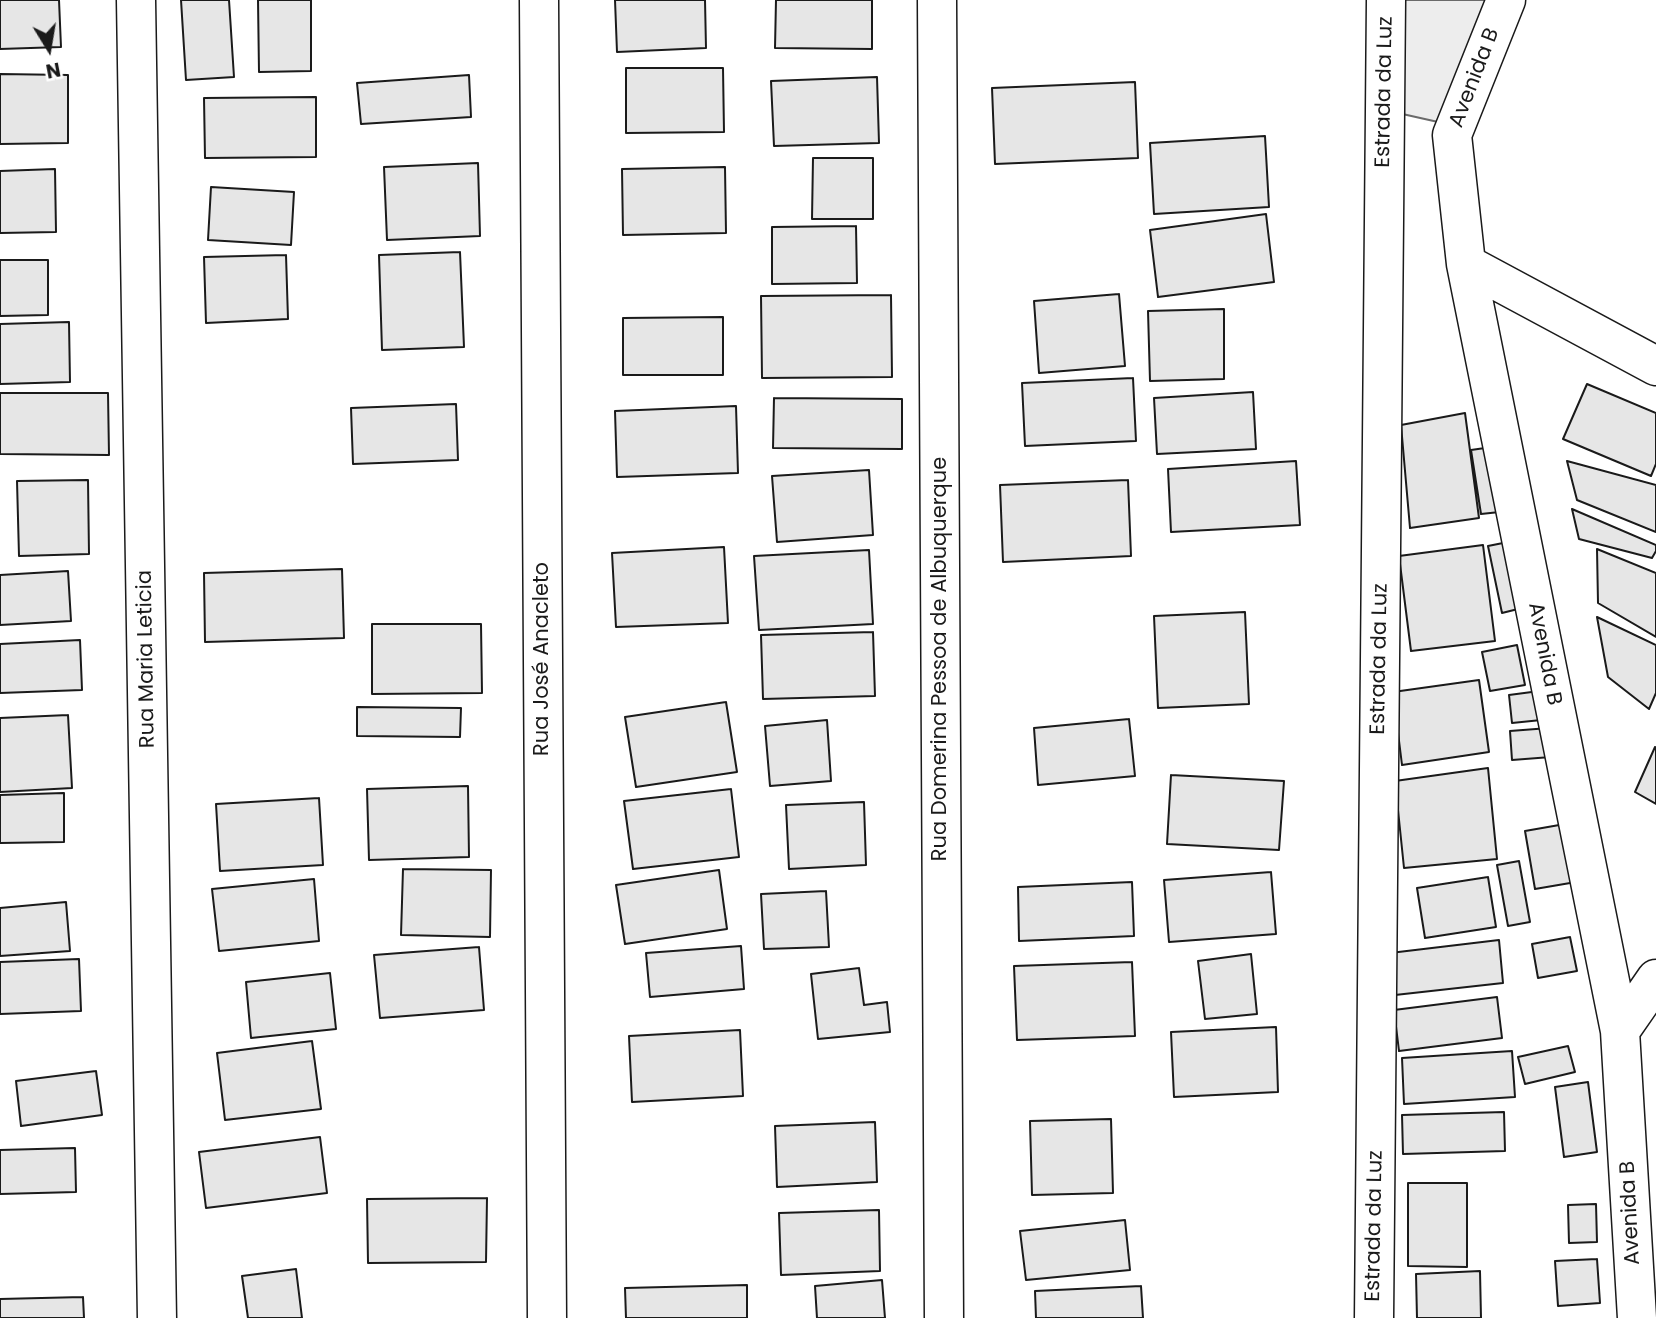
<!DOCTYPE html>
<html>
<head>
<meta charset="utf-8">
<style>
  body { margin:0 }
  #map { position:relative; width:1656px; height:1318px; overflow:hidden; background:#fff; font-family:Poppins,sans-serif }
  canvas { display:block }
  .north { position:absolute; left:14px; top:14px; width:70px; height:70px; -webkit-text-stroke:5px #fff; paint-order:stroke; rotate:169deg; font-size:19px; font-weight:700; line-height:28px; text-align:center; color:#1a1a1a }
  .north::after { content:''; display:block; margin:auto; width:24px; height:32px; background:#1a1a1a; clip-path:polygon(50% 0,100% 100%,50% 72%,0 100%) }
</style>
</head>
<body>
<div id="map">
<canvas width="1656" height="1318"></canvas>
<div class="north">N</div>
</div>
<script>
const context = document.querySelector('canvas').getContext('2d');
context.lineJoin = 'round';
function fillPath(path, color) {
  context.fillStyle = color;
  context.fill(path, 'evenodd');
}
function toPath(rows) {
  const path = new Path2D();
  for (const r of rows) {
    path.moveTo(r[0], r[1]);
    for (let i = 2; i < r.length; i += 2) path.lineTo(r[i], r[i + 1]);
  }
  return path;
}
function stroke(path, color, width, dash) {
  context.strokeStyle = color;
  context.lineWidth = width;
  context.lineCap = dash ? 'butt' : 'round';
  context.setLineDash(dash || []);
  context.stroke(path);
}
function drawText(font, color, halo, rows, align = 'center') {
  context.font = font + ' Poppins,sans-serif';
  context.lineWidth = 5;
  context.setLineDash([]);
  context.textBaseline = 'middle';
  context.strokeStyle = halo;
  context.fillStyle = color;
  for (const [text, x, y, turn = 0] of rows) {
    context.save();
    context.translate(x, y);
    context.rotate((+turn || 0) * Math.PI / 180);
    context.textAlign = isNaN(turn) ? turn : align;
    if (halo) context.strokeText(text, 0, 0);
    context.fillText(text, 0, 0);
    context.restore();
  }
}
const green = toPath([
  [1399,0,1496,0,1447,124,1398,113,1399,0]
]);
fillPath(green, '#ededed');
stroke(green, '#6a6a6a', 2);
const building = toPath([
  [0,0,59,0,61,47,0,49,0,0],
  [181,0,229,0,234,77,186,80,181,0],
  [258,0,311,0,311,71,259,72,258,0],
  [615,0,705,0,706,48,617,52,615,0],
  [776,0,872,0,872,49,775,48,776,0],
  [626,68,723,68,724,132,626,133,626,68],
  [0,74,68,75,68,143,0,144,0,74],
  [469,75,471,117,361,124,357,83,469,75],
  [877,77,879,143,774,146,771,81,877,77],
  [1135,82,1138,158,995,164,992,88,1135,82],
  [316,97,316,157,205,158,204,98,316,97],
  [1265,136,1269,207,1154,214,1150,143,1265,136],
  [813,158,873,158,873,219,812,219,813,158],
  [478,163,480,236,387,240,384,167,478,163],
  [725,167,726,233,623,235,622,169,725,167],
  [55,169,56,232,0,233,0,171,55,169],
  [211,187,294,192,291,245,208,240,211,187],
  [1266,214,1274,282,1158,297,1150,230,1266,214],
  [856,226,857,283,772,284,772,227,856,226],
  [460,252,464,347,382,350,379,255,460,252],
  [286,255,288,319,206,323,204,257,286,255],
  [0,260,48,260,48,315,0,316,0,260],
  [1119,294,1125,366,1039,373,1034,301,1119,294],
  [891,295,892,377,762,378,761,296,891,295],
  [1224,309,1224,379,1150,381,1148,311,1224,309],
  [723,317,723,375,623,375,623,318,723,317],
  [69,322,70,382,0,384,0,324,69,322],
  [1133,378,1136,441,1025,446,1022,383,1133,378],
  [1587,384,1656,413,1656,464,1651,476,1563,439,1587,384],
  [1253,392,1256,449,1157,454,1154,398,1253,392],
  [0,393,108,393,109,455,0,454,0,393],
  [774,398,902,399,902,449,773,448,774,398],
  [456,404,458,460,353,464,351,408,456,404],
  [736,406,738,473,617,477,615,411,736,406],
  [1465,413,1479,518,1410,528,1401,425,1465,413],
  [1499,446,1509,511,1481,514,1471,450,1499,446],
  [1296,461,1300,525,1171,532,1168,469,1296,461],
  [1567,461,1656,485,1656,532,1577,500,1567,461],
  [869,470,873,535,777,542,772,476,869,470],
  [88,480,89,554,19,556,17,481,88,480],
  [1128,480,1131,556,1003,562,1000,485,1128,480],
  [1572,509,1656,545,1656,551,1652,558,1579,539,1572,509],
  [1508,542,1522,608,1502,613,1488,546,1508,542],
  [1483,545,1495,641,1411,651,1399,556,1483,545],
  [724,547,728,623,616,627,612,553,724,547],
  [1597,549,1656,573,1656,637,1598,603,1597,549],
  [869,550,873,624,759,630,754,556,869,550],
  [342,569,344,638,205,642,204,573,342,569],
  [68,571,71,621,0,625,0,575,68,571],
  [1245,612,1249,704,1158,708,1154,616,1245,612],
  [1597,617,1656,645,1656,693,1649,709,1608,677,1597,617],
  [372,624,481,624,482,693,372,694,372,624],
  [873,632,875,696,763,699,761,635,873,632],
  [80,640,82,690,0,693,0,644,80,640],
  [1517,645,1525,685,1490,691,1482,652,1517,645],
  [1479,680,1489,752,1402,765,1393,692,1479,680],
  [1547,690,1551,719,1512,723,1509,695,1547,690],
  [726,702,737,772,636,787,625,717,726,702],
  [357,707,461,708,460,737,357,736,357,707],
  [68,715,72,788,0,792,0,718,68,715],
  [1129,719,1135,776,1038,785,1034,728,1129,719],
  [827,720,831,781,770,786,765,726,827,720],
  [1549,728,1551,757,1512,760,1510,731,1549,728],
  [1655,747,1656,748,1656,804,1635,792,1655,747],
  [1488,768,1497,859,1404,868,1395,781,1488,768],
  [1171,775,1284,781,1279,850,1167,844,1171,775],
  [468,786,469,857,369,860,367,789,468,786],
  [731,789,739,857,633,869,624,801,731,789],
  [64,793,64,842,0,843,0,795,64,793],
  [319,798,323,865,220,871,216,804,319,798],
  [864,802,866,865,789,869,786,805,864,802],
  [1565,824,1576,882,1535,889,1525,831,1565,824],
  [1519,861,1530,922,1508,926,1497,865,1519,861],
  [403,869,491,870,490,937,401,935,403,869],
  [719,870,727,929,625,944,616,885,719,870],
  [1271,872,1276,934,1169,942,1164,880,1271,872],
  [1488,877,1496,927,1425,938,1417,888,1488,877],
  [314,879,319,941,219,951,212,889,314,879],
  [1132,882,1134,936,1019,941,1018,887,1132,882],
  [826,891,829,947,764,949,761,894,826,891],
  [66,902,70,951,0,956,0,908,66,902],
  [1570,937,1577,971,1538,978,1532,944,1570,937],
  [1499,940,1503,983,1395,995,1390,953,1499,940],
  [741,946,744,989,650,997,646,953,741,946],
  [479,947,484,1010,380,1018,374,955,479,947],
  [1251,954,1257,1014,1205,1019,1198,961,1251,954],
  [79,959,81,1011,0,1014,0,962,79,959],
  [1132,962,1135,1036,1017,1040,1014,966,1132,962],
  [859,968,864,1005,887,1002,890,1032,818,1039,811,974,859,968],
  [330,973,336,1029,251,1038,246,982,330,973],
  [1497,997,1502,1038,1399,1051,1394,1010,1497,997],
  [1276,1027,1278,1092,1174,1097,1171,1032,1276,1027],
  [740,1030,743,1096,632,1102,629,1036,740,1030],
  [312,1041,321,1109,225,1120,217,1053,312,1041],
  [1568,1046,1575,1072,1525,1084,1518,1057,1568,1046],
  [1512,1051,1515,1097,1404,1104,1402,1058,1512,1051],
  [96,1071,102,1115,21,1126,16,1081,96,1071],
  [1588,1082,1597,1152,1564,1157,1555,1087,1588,1082],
  [1504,1112,1505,1151,1403,1154,1402,1115,1504,1112],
  [1111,1119,1113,1193,1032,1195,1030,1121,1111,1119],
  [875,1122,877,1182,777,1187,775,1126,875,1122],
  [320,1137,327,1193,206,1208,199,1152,320,1137],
  [75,1148,76,1192,0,1194,0,1150,75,1148],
  [1408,1183,1467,1183,1467,1267,1408,1266,1408,1183],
  [487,1198,486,1262,368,1263,367,1199,487,1198],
  [1596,1204,1597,1242,1569,1243,1568,1205,1596,1204],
  [879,1210,880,1271,781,1275,779,1213,879,1210],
  [1125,1220,1130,1270,1026,1280,1020,1231,1125,1220],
  [1597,1259,1600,1303,1558,1306,1555,1261,1597,1259],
  [296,1269,302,1318,248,1318,242,1276,296,1269],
  [1480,1271,1481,1318,1417,1318,1416,1274,1480,1271],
  [882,1280,885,1318,817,1318,815,1286,882,1280],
  [747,1285,747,1318,626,1318,625,1288,747,1285],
  [1141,1286,1143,1318,1036,1318,1035,1291,1141,1286],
  [83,1297,84,1318,0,1318,0,1299,83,1297]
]);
fillPath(building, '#e6e6e6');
stroke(building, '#1a1a1a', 2);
const minor = toPath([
  [136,0,157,1318],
  [539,0,547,1318],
  [937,0,944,1318],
  [1506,0,1452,135,1466,264,1620,1031,1637,1318],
  [1466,264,1656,366],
  [1620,1031,1656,979]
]);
const major = toPath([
  [1374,1318,1386,0]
]);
stroke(minor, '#1a1a1a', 41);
stroke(major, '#1a1a1a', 41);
stroke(minor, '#fff', 38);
stroke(major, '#fff', 38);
drawText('21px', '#1a1a1a', '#fff', [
  ["Avenida B",1475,78,-69],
  ["Estrada da Luz",1385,92,-89],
  ["Avenida B",1544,654,79],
  ["Rua Maria Leticia",147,659,-91],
  ["Rua José Anacleto",543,659,-90],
  ["Rua Domerina Pessoa de Albuquerque",941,659,-90],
  ["Estrada da Luz",1380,659,-89],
  ["Avenida B",1631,1213,-93],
  ["Estrada da Luz",1375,1226,-89]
]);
</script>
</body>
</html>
